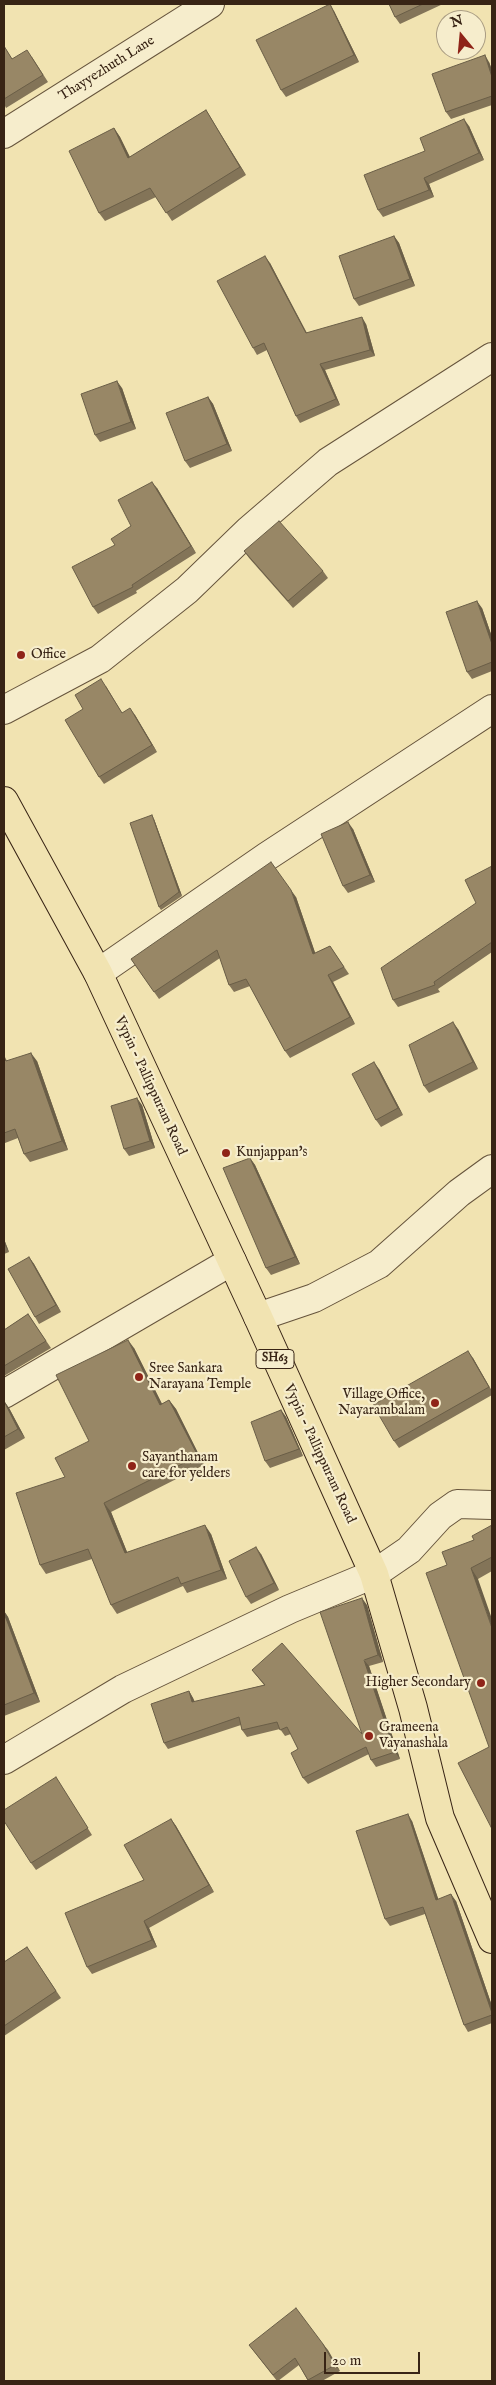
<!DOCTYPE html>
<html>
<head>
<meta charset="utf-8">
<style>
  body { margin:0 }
  #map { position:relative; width:496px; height:2385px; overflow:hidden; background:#f1e3b1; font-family:"IM FELL English",serif }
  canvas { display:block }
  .frame { position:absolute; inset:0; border:5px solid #382415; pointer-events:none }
  .north { position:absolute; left:436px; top:10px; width:50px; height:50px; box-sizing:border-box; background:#f6edcc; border:1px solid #aa9d83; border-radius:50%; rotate:343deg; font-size:14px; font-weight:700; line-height:20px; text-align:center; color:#382415 }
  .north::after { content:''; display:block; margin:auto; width:18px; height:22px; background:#8f2418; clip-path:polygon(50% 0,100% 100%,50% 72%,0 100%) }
  .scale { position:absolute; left:324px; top:2352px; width:96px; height:22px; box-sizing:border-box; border:2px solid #382415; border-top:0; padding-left:6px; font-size:15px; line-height:18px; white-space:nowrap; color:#382415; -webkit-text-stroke:4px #f6edcc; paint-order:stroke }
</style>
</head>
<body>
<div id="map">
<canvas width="496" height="2385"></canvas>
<div class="frame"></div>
<div class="north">N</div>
<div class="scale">20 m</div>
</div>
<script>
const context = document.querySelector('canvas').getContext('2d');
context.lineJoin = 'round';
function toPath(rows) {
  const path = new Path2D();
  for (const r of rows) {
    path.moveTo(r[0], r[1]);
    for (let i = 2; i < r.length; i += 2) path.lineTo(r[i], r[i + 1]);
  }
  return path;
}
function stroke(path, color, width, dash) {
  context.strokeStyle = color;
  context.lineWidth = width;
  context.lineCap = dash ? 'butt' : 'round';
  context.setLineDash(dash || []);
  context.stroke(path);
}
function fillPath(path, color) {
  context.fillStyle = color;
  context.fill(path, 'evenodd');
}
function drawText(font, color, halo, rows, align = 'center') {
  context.font = font + ' "IM FELL English",serif';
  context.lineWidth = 4.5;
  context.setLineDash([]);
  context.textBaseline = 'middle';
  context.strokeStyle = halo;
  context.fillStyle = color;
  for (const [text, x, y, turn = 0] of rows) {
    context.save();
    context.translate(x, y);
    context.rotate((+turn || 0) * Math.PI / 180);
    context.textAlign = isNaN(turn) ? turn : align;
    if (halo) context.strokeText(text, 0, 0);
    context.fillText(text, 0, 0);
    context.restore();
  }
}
const minor = toPath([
  [4,710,100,659,187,590,249,530,328,462,492,357],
  [98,973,266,857,492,709],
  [258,1317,314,1298,379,1264,459,1193,492,1169],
  [4,1394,232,1261],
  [374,1574,409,1550,440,1516,457,1504,492,1505]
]);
const tertiary = toPath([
  [4,134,210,4],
  [4,1760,123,1689,290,1609,374,1574]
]);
const primary = toPath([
  [4,801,98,973,258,1317,374,1574,413,1708,440,1818,492,1939]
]);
stroke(minor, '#66543c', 30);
stroke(tertiary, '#66543c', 30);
stroke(primary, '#382415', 30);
stroke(minor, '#f6edcc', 28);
stroke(tertiary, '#f6edcc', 28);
stroke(primary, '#f1e3b1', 28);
fillPath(toPath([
  [389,4,443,4,400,24,395,17],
  [334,11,359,62,286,97,281,90],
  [4,46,12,59,32,57,48,82,6,108,4,104],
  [489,62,492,70,492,105,451,119,446,112],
  [206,110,246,175,172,221,156,197,105,221,99,213,114,128,120,137,130,157],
  [469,126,484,160,429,184,434,197,383,217,378,210],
  [394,236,399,243,415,286,359,306,354,299],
  [270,263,307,333,366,324,375,356,325,370,340,405,300,423,296,416,267,350,257,355,253,348],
  [122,388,136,429,100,442,95,435],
  [208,397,213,404,232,451,190,468,185,461],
  [157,488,196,553,136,591,137,593,98,614,93,607,115,545,131,526],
  [244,551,323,571,328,578,293,608,249,558],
  [482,608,492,637,492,671,472,679,467,672],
  [106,686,122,713,135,715,157,752,104,784,99,777,83,709],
  [154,819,182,896,161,910,159,907],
  [353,829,375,882,348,893,343,886],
  [492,866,492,952,438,989,440,992,398,1007,393,1000,476,903],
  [296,897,315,953,330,946,349,974,333,982,355,1024,290,1058,285,1051,250,986,234,992,229,985,220,958,159,999,131,959],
  [458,1029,478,1069,429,1093,424,1086],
  [4,1055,7,1061,37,1061,68,1150,30,1162,24,1154,18,1138,5,1143,4,1141],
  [379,1069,403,1115,381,1127,376,1120],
  [142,1105,155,1148,129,1156,124,1149],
  [250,1158,255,1165,300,1264,271,1275,266,1268],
  [4,1239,9,1252,4,1254],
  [29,1257,34,1264,61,1312,39,1324,35,1317],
  [28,1314,51,1348,4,1376,4,1330],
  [134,1348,162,1404,169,1400,176,1409,204,1465,111,1512,127,1552,211,1534,227,1579,187,1593,183,1586,117,1614,111,1605,92,1559,46,1574,40,1565,65,1477,89,1441],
  [473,1358,492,1391,492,1395,399,1448,394,1441],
  [4,1401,9,1408,25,1438,4,1450],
  [281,1410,286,1417,303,1456,270,1468,265,1461],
  [492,1525,492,1571,478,1579,489,1747,447,1565],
  [261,1554,279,1590,251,1604,246,1597],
  [367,1605,383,1662,369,1666,400,1759,376,1767,371,1760,369,1754,308,1784,303,1778,298,1749,291,1734,285,1736,280,1729,247,1737,242,1730,241,1725,168,1749,164,1743,189,1691,193,1698,195,1702,264,1685,252,1670,362,1734],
  [4,1611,8,1617,40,1702,4,1716],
  [60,1784,92,1835,36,1870,31,1863],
  [171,1819,176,1826,214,1892,149,1928,157,1947,92,1974,87,1967,144,1880],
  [412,1821,438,1899,456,1901,492,2006,492,2023,468,2032,464,2025,425,1914,390,1926,385,1919],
  [27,1947,61,1998,4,2036,4,1962],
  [323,2344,340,2371,322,2381,308,2381,299,2365,278,2381,277,2381,249,2345]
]), '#837458');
fillPath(toPath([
  [330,4,334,11,359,62,354,55],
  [485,55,489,62,492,70,492,77],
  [206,110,211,119,246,175,240,167],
  [464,119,469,126,484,160,479,153],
  [114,128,120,137,134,166,128,158],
  [424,178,429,184,434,197,429,190],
  [394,236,399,243,415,286,410,279],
  [265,256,270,263,310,340,306,333],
  [362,317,366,324,375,356,370,350],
  [320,364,325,370,340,405,336,399],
  [117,381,122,388,136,429,131,422],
  [208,397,213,404,232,451,227,444],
  [152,482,157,488,196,553,191,546],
  [477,601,482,608,492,637,492,644],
  [130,708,135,715,157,752,152,745],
  [152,815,154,819,182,896,179,892],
  [348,822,353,829,375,882,370,875],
  [291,890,296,897,318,961,313,954],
  [328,975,333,982,355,1024,350,1017],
  [453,1022,458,1029,478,1069,473,1062],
  [31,1053,37,1061,68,1150,62,1141],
  [374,1062,379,1069,403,1115,398,1108],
  [137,1098,142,1105,155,1148,150,1141],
  [250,1158,255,1165,300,1264,295,1257],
  [4,1239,9,1252,4,1244],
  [29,1257,34,1264,61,1312,56,1305],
  [128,1340,134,1348,167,1414,160,1405],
  [468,1351,473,1358,492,1392,489,1387],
  [169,1400,176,1409,204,1465,198,1456],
  [4,1401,9,1408,25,1438,18,1429],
  [281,1410,286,1417,303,1456,299,1449],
  [104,1503,111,1512,131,1562,125,1553],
  [205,1525,211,1534,227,1579,221,1570],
  [256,1547,261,1554,279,1590,274,1583],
  [471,1568,478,1579,492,1619,492,1628],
  [362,1598,367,1605,383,1662,378,1655],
  [4,1611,8,1617,40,1702,34,1693,4,1613],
  [364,1660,369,1666,400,1759,395,1752],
  [189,1691,193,1698,197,1709,192,1702],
  [408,1814,412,1821,441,1907,436,1900],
  [171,1819,176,1826,214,1892,209,1885],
  [451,1894,456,1901,492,2006,492,2013],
  [144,1921,149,1928,157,1947,152,1940],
  [323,2344,328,2350,340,2371,335,2365]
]), '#6a5e47');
const building = toPath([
  [330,4,354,55,281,90,256,40,330,4],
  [389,4,423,4,395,17,389,4],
  [4,46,12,59,27,50,43,75,4,99,4,46],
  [485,55,492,77,492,96,446,112,432,74,485,55],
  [206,110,240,167,166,213,150,188,99,213,69,151,114,128,128,158,206,110],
  [464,119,479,153,424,178,429,190,378,210,364,175,425,151,420,138,464,119],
  [394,236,410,279,354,299,339,256,394,236],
  [265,256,306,333,362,317,370,350,320,364,336,399,296,416,264,343,253,348,217,281,265,256],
  [117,381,131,422,95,435,81,394,117,381],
  [208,397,227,444,185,461,166,413,208,397],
  [152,482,191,546,132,585,133,587,93,607,72,567,115,545,111,539,131,526,118,500,152,482],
  [279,521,323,571,288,601,244,551,279,521],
  [477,601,492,644,492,662,467,672,446,612,477,601],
  [101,679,122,713,130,708,152,745,99,777,65,720,83,709,75,695,101,679],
  [152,815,179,892,159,907,130,823,152,815],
  [348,822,370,875,343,886,321,834,348,822],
  [271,862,291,890,313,954,330,946,344,967,328,975,350,1017,285,1051,246,979,229,985,217,950,154,992,131,959,271,862],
  [492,866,492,942,434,982,435,985,393,1000,381,968,476,903,465,880,492,866],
  [453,1022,473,1062,424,1086,409,1045,453,1022],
  [31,1053,62,1141,24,1154,15,1129,4,1133,4,1058,6,1061,31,1053],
  [374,1062,398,1108,376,1120,352,1074,374,1062],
  [137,1098,150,1141,124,1149,111,1106,137,1098],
  [250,1158,295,1257,266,1268,223,1168,250,1158],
  [29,1257,56,1305,35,1317,8,1269,29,1257],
  [28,1314,46,1341,4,1366,4,1330,28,1314],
  [128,1340,160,1405,169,1400,198,1456,104,1503,125,1553,205,1525,221,1570,181,1584,178,1577,111,1605,88,1549,40,1565,16,1493,65,1477,55,1458,89,1441,56,1375,128,1340],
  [468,1351,489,1387,394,1441,373,1405,468,1351],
  [4,1401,18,1429,4,1437,4,1401],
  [281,1410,299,1449,265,1461,251,1422,281,1410],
  [492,1525,492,1557,471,1568,492,1628,492,1829,458,1763,489,1747,426,1573,447,1565,442,1552,474,1540,472,1536,492,1525],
  [256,1547,274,1583,246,1597,229,1561,256,1547],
  [362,1598,378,1655,364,1660,395,1752,371,1760,366,1747,303,1778,291,1753,298,1749,287,1727,280,1730,277,1722,242,1730,239,1717,164,1743,151,1704,189,1691,192,1702,265,1685,252,1670,282,1643,362,1734,320,1612,362,1598],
  [4,1613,34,1693,4,1705,4,1613],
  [56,1777,88,1828,31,1863,4,1821,4,1810,56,1777],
  [408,1814,436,1900,451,1894,492,2013,492,2015,464,2025,423,1907,385,1919,356,1831,408,1814],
  [171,1819,209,1885,144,1921,152,1940,87,1967,65,1913,144,1880,124,1845,171,1819],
  [27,1947,56,1991,4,2026,4,1962,27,1947],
  [296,2308,323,2344,335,2365,308,2380,295,2358,273,2375,249,2345,296,2308]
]);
fillPath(building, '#988766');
stroke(building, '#6a5e47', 1);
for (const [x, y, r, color] of [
  [21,655,5,"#8f2418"],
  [226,1153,5,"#8f2418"],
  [139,1377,5,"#8f2418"],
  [435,1403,5,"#8f2418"],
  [132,1466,5,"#8f2418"],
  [481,1683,5,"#8f2418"],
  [369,1736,5,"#8f2418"]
]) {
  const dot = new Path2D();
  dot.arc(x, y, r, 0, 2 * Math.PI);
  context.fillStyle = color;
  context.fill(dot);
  stroke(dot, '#f6edcc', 2);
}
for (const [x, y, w] of [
  [275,1359,38]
]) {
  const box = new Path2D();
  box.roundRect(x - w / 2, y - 9.5, w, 19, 4);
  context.fillStyle = '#f6edcc';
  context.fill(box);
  stroke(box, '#382415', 1);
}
drawText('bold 12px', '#382415', null, [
  ["SH63",275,1359]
]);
drawText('14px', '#382415', '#f6edcc', [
  ["Thayyezhuth Lane",107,69,-32],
  ["Vypin - Pallippuram Road",150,1086,65],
  ["Vypin - Pallippuram Road",319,1454,65]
]);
drawText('14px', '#382415', '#f6edcc', [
  ["Office",31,655],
  ["Kunjappan's",236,1153],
  ["Sree Sankara",149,1369],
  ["Narayana Temple",149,1385],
  ["Village Office,",425,1395,"right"],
  ["Nayarambalam",425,1411,"right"],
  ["Sayanthanam",142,1458],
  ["care for yelders",142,1474],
  ["Higher Secondary",471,1683,"right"],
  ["Grameena",379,1728],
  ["Vayanashala",379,1744]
], 'left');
</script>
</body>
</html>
